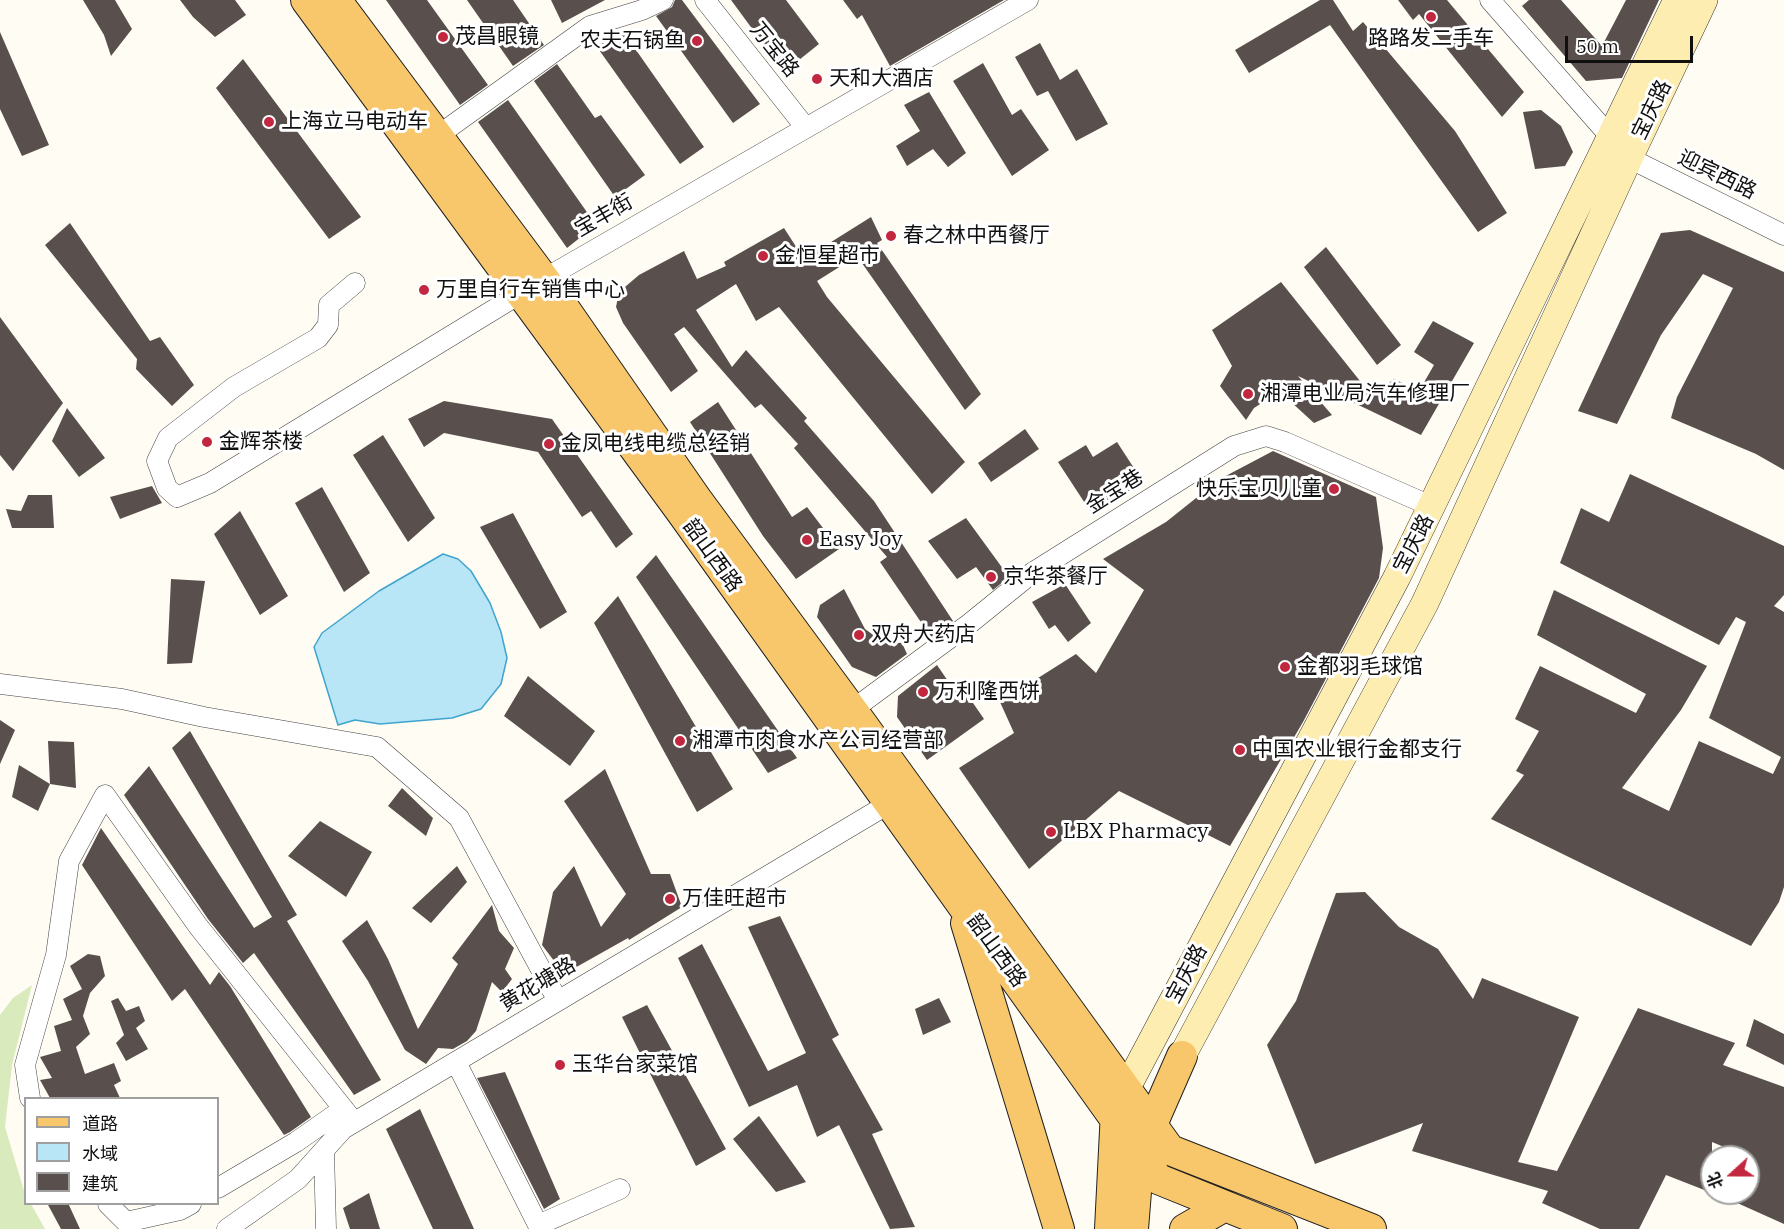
<!DOCTYPE html>
<html>
<head>
<meta charset="utf-8">
<style>
  body { margin:0 }
  #map { position:relative; width:1784px; height:1229px; overflow:hidden; background:#fffcf4; font-family:"IBM Plex Serif","Noto Sans SC",serif }
  canvas { display:block }
  .legend { position:absolute; left:24px; top:1097px; width:195px; height:108px; box-sizing:border-box; background:#fff; border:2px solid #9f9f9f; margin:0; padding:8px 10px; list-style:none; font-size:18px; color:#101010 }
  .legend li { display:flex; align-items:center; gap:12px; height:30px }
  .legend b { width:30px; border:2px solid #9f9f9f }
  .north { position:absolute; left:1700px; top:1145px; width:60px; height:60px; box-sizing:border-box; background:#fff; border:2px solid #9f9f9f; border-radius:50%; rotate:249deg; font-size:16px; font-weight:700; line-height:24px; text-align:center; color:#101010 }
  .north::after { content:''; display:block; margin:auto; width:21px; height:27px; background:#c2273f; clip-path:polygon(50% 0,100% 100%,50% 72%,0 100%) }
  .scale { position:absolute; left:1565px; top:36px; width:128px; height:27px; box-sizing:border-box; border:3px solid #101010; border-top:0; padding-left:8px; font-size:18px; line-height:21px; white-space:nowrap; color:#101010; -webkit-text-stroke:4px #fff; paint-order:stroke }
</style>
</head>
<body>
<div id="map">
<canvas width="1784" height="1229"></canvas>
<ul class="legend">
<li><b style="height:8px;background:#f8c76b"></b>道路</li>
<li><b style="height:16px;background:#b9e6f6"></b>水域</li>
<li><b style="height:16px;background:#59504d"></b>建筑</li>
</ul>
<div class="north">北</div>
<div class="scale">50 m</div>
</div>
<script>
const context = document.querySelector('canvas').getContext('2d');
context.lineJoin = 'round';
function fillPath(path, color) {
  context.fillStyle = color;
  context.fill(path, 'evenodd');
}
function toPath(rows) {
  const path = new Path2D();
  for (const r of rows) {
    path.moveTo(r[0], r[1]);
    for (let i = 2; i < r.length; i += 2) path.lineTo(r[i], r[i + 1]);
  }
  return path;
}
function stroke(path, color, width, dash) {
  context.strokeStyle = color;
  context.lineWidth = width;
  context.lineCap = dash ? 'butt' : 'round';
  context.setLineDash(dash || []);
  context.stroke(path);
}
function drawText(font, color, halo, rows, align = 'center') {
  context.font = font + ' "IBM Plex Serif","Noto Sans SC",serif';
  context.lineWidth = 6;
  context.setLineDash([]);
  context.textBaseline = 'middle';
  context.strokeStyle = halo;
  context.fillStyle = color;
  for (const [text, x, y, turn = 0] of rows) {
    context.save();
    context.translate(x, y);
    context.rotate((+turn || 0) * Math.PI / 180);
    context.textAlign = isNaN(turn) ? turn : align;
    if (halo) context.strokeText(text, 0, 0);
    context.fillText(text, 0, 0);
    context.restore();
  }
}
fillPath(toPath([
  [32,985,12,1065,5,1127,25,1194,26,1204,31,1204,45,1229,0,1229,0,1015,13,998]
]), '#d9eabd');
const water = toPath([
  [443,554,458,559,471,571,490,603,501,632,507,658,501,684,481,709,452,718,380,724,355,720,338,725,314,647,322,633,379,591,443,554]
]);
fillPath(water, '#b9e6f6');
stroke(water, '#3fa4ce', 1.5);
fillPath(toPath([
  [83,0,115,0,132,29,111,56,104,35],
  [180,0,235,0,246,15,215,37,193,17],
  [386,0,427,0,488,85,460,105],
  [467,0,513,0,544,45,513,66],
  [551,0,605,0,562,23],
  [675,0,682,0,760,104,733,123,656,16,672,7],
  [731,0,786,0,819,44,784,72],
  [843,0,1004,0,890,66,862,15,857,19],
  [1320,0,1333,0,1353,31,1363,22,1455,131,1507,213,1478,232,1330,25,1249,73,1235,50],
  [1398,0,1447,0,1524,92,1502,117,1419,14,1413,20],
  [1529,0,1561,0,1602,46,1626,0,1659,0,1622,78,1586,81,1522,6],
  [622,30,704,147,680,164,597,47],
  [0,32,49,145,22,156,0,109],
  [1040,43,1060,80,1077,69,1108,124,1076,141,1048,91,1037,96,1015,57],
  [243,59,361,217,329,239,216,88],
  [983,63,1012,115,1021,109,1049,150,1012,176,953,81],
  [557,64,595,118,601,115,645,175,615,197,534,81],
  [929,92,966,153,948,167,933,149,907,166,896,146,920,131,904,105],
  [508,100,596,225,567,248,478,122],
  [1541,110,1561,126,1573,152,1565,166,1535,169,1523,112],
  [871,217,882,240,877,243,981,394,965,410,857,256,817,281,827,297,965,462,932,494,779,307,756,321,736,284,696,310,732,367,746,350,807,418,804,421,874,501,953,621,931,637,880,562,887,557,794,448,798,444,761,404,755,408,684,327,674,334,698,371,671,392,623,323,616,307,619,292,639,275,684,251,697,279,726,266,724,262,784,228,804,259],
  [70,223,150,341,160,337,194,385,172,406,136,369,137,359,45,245],
  [1690,230,1784,272,1784,470,1756,454,1671,418,1677,397,1733,288,1703,274,1661,335,1617,424,1578,411,1661,233],
  [1326,247,1401,345,1377,365,1304,267],
  [1281,282,1372,396,1394,379,1419,391,1434,365,1414,352,1433,321,1474,343,1421,435,1298,376,1332,415,1314,423,1291,402,1271,397,1254,408,1246,420,1220,386,1232,366,1212,330],
  [0,317,63,403,13,471,0,455],
  [444,401,552,419,633,534,616,548,591,511,582,517,538,452,444,433,424,447,408,419],
  [718,402,792,517,807,507,839,549,796,579,763,536,690,422],
  [67,408,105,458,79,477,52,441],
  [1025,429,1039,449,991,482,978,463],
  [383,435,435,518,408,542,353,455],
  [1117,442,1143,482,1092,514,1058,462,1086,445,1093,457],
  [1273,451,1376,497,1383,548,1379,578,1303,722,1230,846,1119,791,1029,869,959,768,1014,733,1000,702,1076,654,1096,673,1144,590,1103,559,1166,522,1220,479],
  [1630,474,1784,546,1784,595,1774,606,1784,612,1784,887,1779,902,1751,946,1491,819,1524,775,1516,771,1539,731,1515,719,1540,666,1636,713,1646,694,1537,635,1554,590,1707,666,1681,710,1622,788,1669,811,1699,741,1773,774,1781,757,1709,718,1746,622,1736,617,1719,645,1560,563,1581,508,1609,522],
  [152,486,162,503,120,519,110,497],
  [322,487,370,573,344,592,295,503],
  [28,495,52,495,54,528,12,528,6,509,21,511],
  [240,511,288,596,260,615,214,534],
  [513,513,567,612,540,629,480,527],
  [966,518,1009,577,993,590,976,567,957,579,928,541],
  [656,555,797,758,768,773,636,577],
  [171,579,205,581,192,663,167,664],
  [1065,584,1091,623,1068,642,1055,625,1049,629,1032,602],
  [844,589,865,629,883,642,902,643,907,654,876,677,852,667,817,617,820,605],
  [618,596,733,789,697,812,594,623],
  [937,665,950,684,960,684,984,719,927,760,897,717,898,696],
  [528,676,595,731,570,766,504,716],
  [0,720,15,730,0,764],
  [190,731,297,915,287,921,381,1080,354,1095,254,953,243,963,208,919,124,795,149,766,254,928,272,917,172,748],
  [48,741,74,742,76,788,50,784],
  [19,765,50,784,38,811,12,797],
  [605,769,651,874,670,874,682,907,629,940,628,938,564,974,542,945,553,892,574,866,601,927,626,894,564,801],
  [402,788,433,818,426,836,388,806],
  [320,821,372,852,346,897,288,856],
  [101,828,210,985,219,972,230,986,311,1117,290,1132,284,1135,185,989,172,1001,82,865],
  [457,866,467,882,431,923,412,908],
  [1365,892,1399,927,1438,949,1473,999,1482,978,1579,1017,1518,1162,1557,1171,1638,1008,1735,1043,1723,1065,1784,1087,1784,1224,1715,1193,1748,1193,1748,1157,1712,1142,1712,1193,1666,1175,1639,1229,1600,1229,1542,1203,1548,1191,1412,1151,1423,1123,1315,1164,1267,1045,1296,1001,1336,893],
  [492,905,499,931,514,948,505,969,512,979,502,992,492,982,476,1031,467,1041,453,1049,438,1048,426,1064,405,1050,368,981,342,941,367,920,388,959,418,1029,458,964,452,958],
  [780,916,839,1035,832,1039,883,1130,872,1134,915,1227,890,1229,839,1125,817,1137,797,1085,749,1107,678,958,702,944,768,1071,806,1053,748,927],
  [88,954,100,956,105,976,90,993,83,1016,90,1034,76,1047,85,1074,114,1063,121,1081,114,1085,120,1098,50,1098,40,1080,52,1078,40,1057,61,1051,54,1026,72,1020,63,999,82,989,70,966],
  [118,998,126,1011,139,1006,145,1021,136,1028,148,1049,126,1061,116,1043,124,1035,111,1001],
  [939,998,951,1022,923,1035,915,1009],
  [647,1005,726,1149,696,1166,622,1017],
  [1754,1019,1784,1034,1784,1065,1746,1046],
  [505,1072,560,1199,544,1209,477,1078],
  [420,1109,474,1229,433,1229,386,1129],
  [759,1116,806,1182,776,1192,733,1139],
  [369,1193,380,1229,350,1229,343,1208],
  [47,1203,68,1203,80,1229,61,1229]
]), '#59504d');
const street = toPath([
  [705,0,806,128],
  [1490,0,1629,158,1784,235],
  [436,137,590,26,642,10,663,0],
  [355,283,329,305,328,325,318,338,234,387,168,438,157,461,167,488,177,497,210,483,544,279,1028,0],
  [0,684,122,699,204,717,377,747,459,818,558,1001],
  [852,710,969,624,1032,573,1234,446,1266,436,1285,442,1433,507],
  [456,1062,538,1225,620,1189],
  [30,1098,25,1065,56,955,69,861,105,795,198,926,354,1122],
  [324,1150,326,1229],
  [218,1188,296,1142,343,1109],
  [108,1204,126,1222,180,1210,191,1204],
  [227,1229,298,1179,343,1129,890,803]
]);
const secondary = toPath([
  [1182,1056,1425,603,1629,158,1704,0],
  [1132,1078,1397,577,1677,0]
]);
const primary = toPath([
  [306,0,682,513,1158,1179,1282,1229],
  [336,0,544,279,698,501,852,710,1170,1150,1371,1229],
  [966,923,1059,1229],
  [1110,1229,1116,1111],
  [1133,1229,1139,1154,1182,1056],
  [1185,1229,1225,1206]
]);
stroke(street, '#434343', 21);
stroke(secondary, '#323232', 28);
stroke(primary, '#212121', 32);
stroke(street, '#fff', 20);
stroke(secondary, '#feedb0', 27);
stroke(primary, '#f8c76b', 30);
for (const [x, y, r, color] of [
  [1431,17,6,"#c2273f"],
  [443,37,6,"#c2273f"],
  [697,41,6,"#c2273f"],
  [817,79,6,"#c2273f"],
  [269,122,6,"#c2273f"],
  [891,236,6,"#c2273f"],
  [763,256,6,"#c2273f"],
  [424,290,6,"#c2273f"],
  [1248,394,6,"#c2273f"],
  [207,442,6,"#c2273f"],
  [549,444,6,"#c2273f"],
  [1334,489,6,"#c2273f"],
  [807,540,6,"#c2273f"],
  [991,577,6,"#c2273f"],
  [859,635,6,"#c2273f"],
  [1285,667,6,"#c2273f"],
  [923,692,6,"#c2273f"],
  [680,741,6,"#c2273f"],
  [1240,750,6,"#c2273f"],
  [1051,832,6,"#c2273f"],
  [670,899,6,"#c2273f"],
  [560,1065,6,"#c2273f"]
]) {
  const dot = new Path2D();
  dot.arc(x, y, r, 0, 2 * Math.PI);
  context.fillStyle = color;
  context.fill(dot);
  stroke(dot, '#fff', 2);
}
drawText('21px', '#101010', '#fff', [
  ["茂昌眼镜",455,37],
  ["路路发二手车",1431,39,"center"],
  ["农夫石锅鱼",685,41,"right"],
  ["天和大酒店",829,79],
  ["上海立马电动车",281,122],
  ["春之林中西餐厅",903,236],
  ["金恒星超市",775,256],
  ["万里自行车销售中心",436,290],
  ["湘潭电业局汽车修理厂",1260,394],
  ["金辉茶楼",219,442],
  ["金凤电线电缆总经销",561,444],
  ["快乐宝贝儿童",1322,489,"right"],
  ["Easy Joy",819,540],
  ["京华茶餐厅",1003,577],
  ["双舟大药店",871,635],
  ["金都羽毛球馆",1297,667],
  ["万利隆西饼",935,692],
  ["湘潭市肉食水产公司经营部",692,741],
  ["中国农业银行金都支行",1252,750],
  ["LBX Pharmacy",1063,832],
  ["万佳旺超市",682,899],
  ["玉华台家菜馆",572,1065]
], 'left');
drawText('21px', '#101010', '#fff', [
  ["万宝路",774,50,51],
  ["宝庆路",1652,110,-64],
  ["迎宾西路",1717,175,26],
  ["宝丰街",604,216,-30],
  ["金宝巷",1115,492,-32],
  ["宝庆路",1414,544,-63],
  ["韶山西路",712,556,54],
  ["韶山西路",996,951,54],
  ["宝庆路",1187,974,-62],
  ["黄花塘路",538,985,-31]
]);
</script>
</body>
</html>
